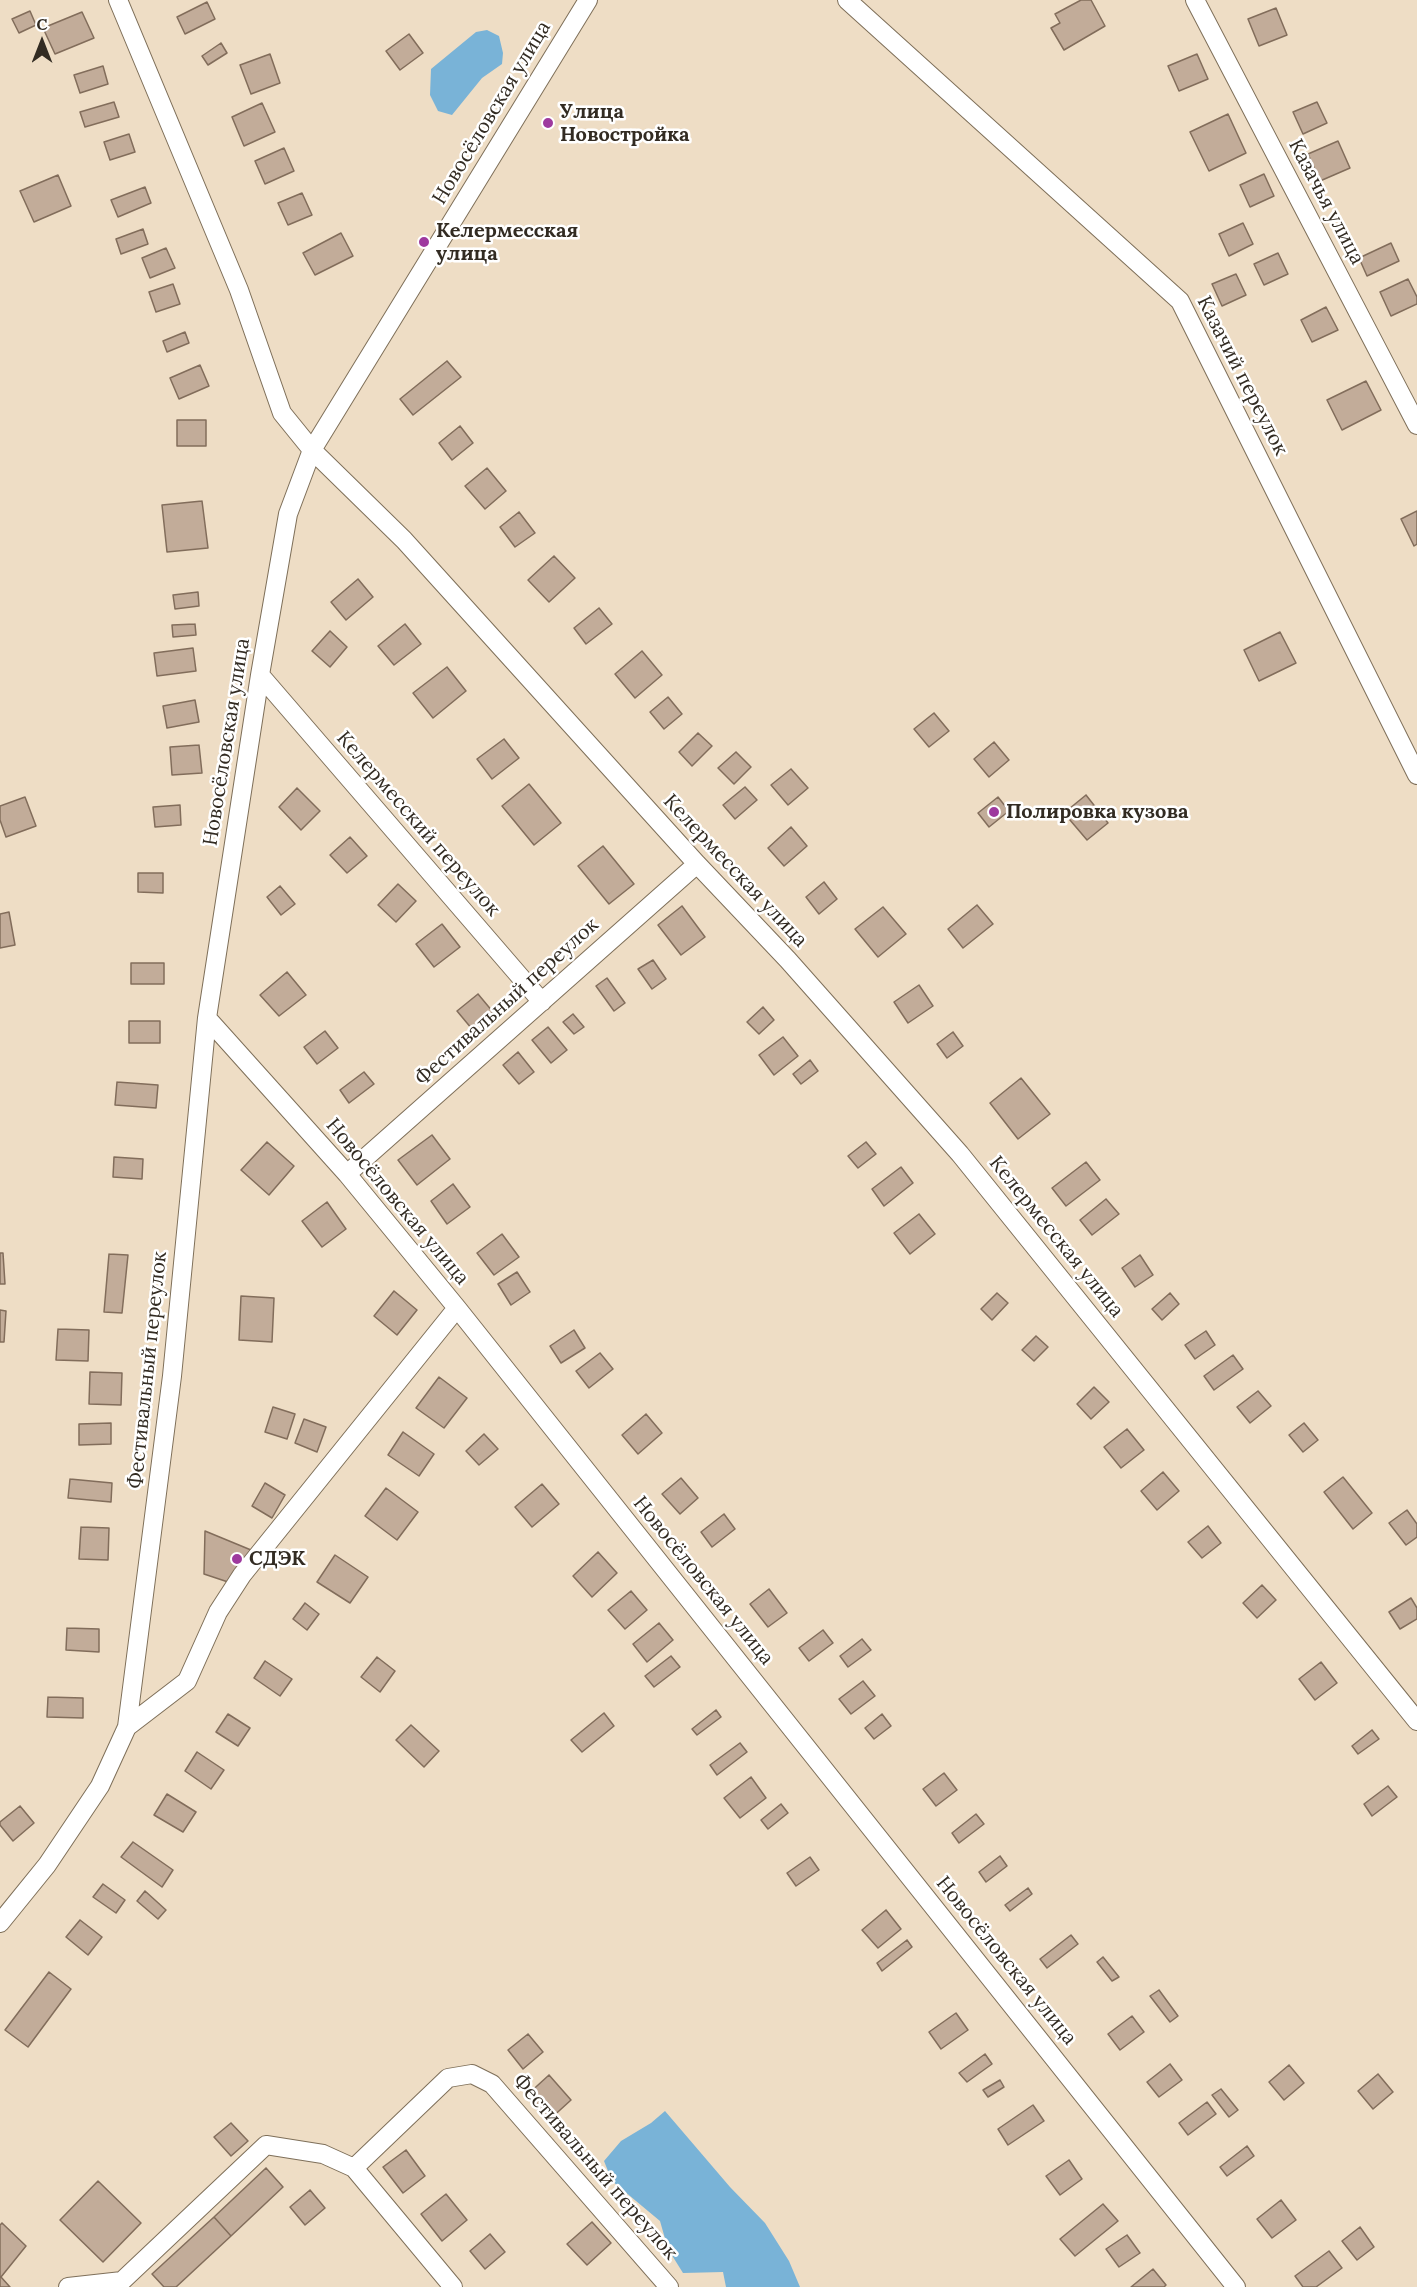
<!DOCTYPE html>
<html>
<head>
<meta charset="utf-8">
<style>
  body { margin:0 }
  #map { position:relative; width:1417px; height:2287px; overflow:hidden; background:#eeddc5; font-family:Lora,serif }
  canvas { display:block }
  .north { position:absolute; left:12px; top:12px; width:60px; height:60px; -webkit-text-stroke:4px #fff; paint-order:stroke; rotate:0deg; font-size:16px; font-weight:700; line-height:24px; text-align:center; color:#322b22 }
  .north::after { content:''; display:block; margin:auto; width:21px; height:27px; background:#322b22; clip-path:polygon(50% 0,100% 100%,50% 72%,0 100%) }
</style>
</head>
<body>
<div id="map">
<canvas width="1417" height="2287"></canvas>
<div class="north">С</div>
</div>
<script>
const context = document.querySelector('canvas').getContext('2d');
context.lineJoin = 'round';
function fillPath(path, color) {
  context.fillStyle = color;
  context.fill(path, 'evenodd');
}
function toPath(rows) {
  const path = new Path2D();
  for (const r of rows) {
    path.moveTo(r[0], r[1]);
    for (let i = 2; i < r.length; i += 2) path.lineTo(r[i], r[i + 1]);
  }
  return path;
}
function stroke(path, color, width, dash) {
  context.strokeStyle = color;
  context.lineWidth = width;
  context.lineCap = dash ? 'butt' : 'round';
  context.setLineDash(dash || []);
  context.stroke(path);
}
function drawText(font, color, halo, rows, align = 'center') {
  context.font = font + ' Lora,serif';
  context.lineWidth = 5;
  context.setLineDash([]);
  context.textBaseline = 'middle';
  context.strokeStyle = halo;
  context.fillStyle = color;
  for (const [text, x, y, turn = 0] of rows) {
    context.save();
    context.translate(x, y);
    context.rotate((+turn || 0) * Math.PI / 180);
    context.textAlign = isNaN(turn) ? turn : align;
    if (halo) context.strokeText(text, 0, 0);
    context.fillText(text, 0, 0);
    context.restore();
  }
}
fillPath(toPath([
  [487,30,499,36,503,53,502,64,482,78,452,115,438,111,430,95,431,69,476,32],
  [665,2111,730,2187,765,2223,789,2261,800,2287,726,2287,723,2272,683,2273,668,2249,660,2221,612,2181,604,2161,621,2141,651,2123]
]), '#79b3d7');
const building = toPath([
  [1081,0,1091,0,1105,26,1064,50,1051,28,1060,23,1055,14,1081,0],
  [207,2,215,19,185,34,177,17,207,2],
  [1276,8,1287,35,1259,46,1248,19,1276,8],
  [30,11,36,25,19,33,12,19,30,11],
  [82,12,94,38,55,54,43,28,82,12],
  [409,34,423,53,400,70,386,51,409,34],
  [221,43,227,53,208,65,202,56,221,43],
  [270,54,280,83,251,94,240,65,270,54],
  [1197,54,1208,79,1179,91,1168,66,1197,54],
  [103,66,108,84,80,93,74,75,103,66],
  [114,102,119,117,85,127,80,112,114,102],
  [1317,102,1327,123,1303,134,1293,112,1317,102],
  [262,103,275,132,244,146,232,117,262,103],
  [1228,114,1246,153,1209,171,1190,132,1228,114],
  [129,134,135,152,110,160,104,142,129,134],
  [1338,141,1350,168,1320,181,1308,154,1338,141],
  [284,148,294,171,265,184,255,161,284,148],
  [1264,174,1274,196,1250,207,1240,185,1264,174],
  [58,175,71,206,34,222,20,191,58,175],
  [145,187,151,203,118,217,111,200,145,187],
  [302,193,312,215,288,225,278,203,302,193],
  [1243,223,1253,244,1229,256,1219,234,1243,223],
  [143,229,148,244,121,254,116,239,143,229],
  [341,233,353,256,315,275,303,253,341,233],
  [1391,243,1399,261,1367,276,1359,258,1391,243],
  [166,248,175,268,150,278,142,258,166,248],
  [1278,253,1288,274,1264,285,1254,264,1278,253],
  [1236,274,1246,295,1222,306,1212,284,1236,274],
  [1408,279,1417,297,1417,304,1391,316,1380,292,1408,279],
  [173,284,180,304,156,312,149,292,173,284],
  [1326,307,1338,330,1312,342,1301,320,1326,307],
  [185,332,189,343,167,352,163,341,185,332],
  [447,361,461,377,413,415,400,399,447,361],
  [200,365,209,386,179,399,170,378,200,365],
  [1366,381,1381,410,1342,430,1327,400,1366,381],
  [177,420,206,420,206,446,177,446,177,420],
  [460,426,473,443,452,460,439,443,460,426],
  [487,468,506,491,485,509,465,486,487,468],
  [202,501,208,548,167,552,162,505,202,501],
  [1417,511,1417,544,1414,546,1401,519,1417,511],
  [519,512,535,533,515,547,500,527,519,512],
  [554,556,575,578,549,602,528,580,554,556],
  [358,579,373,597,346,620,331,602,358,579],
  [198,592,199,606,175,609,173,595,198,592],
  [599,608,612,624,586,644,574,628,599,608],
  [195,624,196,635,173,637,172,625,195,624],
  [405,624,421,644,394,665,378,646,405,624],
  [330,631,347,647,330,667,312,651,330,631],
  [1280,632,1296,663,1259,681,1244,650,1280,632],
  [193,648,196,671,157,676,154,653,193,648],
  [642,651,662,675,635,698,615,674,642,651],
  [447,667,466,691,433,718,413,693,447,667],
  [668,697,682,714,664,729,650,712,668,697],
  [195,700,199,722,167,728,163,706,195,700],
  [934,713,949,731,929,747,914,729,934,713],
  [698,733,712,746,692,766,679,752,698,733],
  [504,739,519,758,492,779,477,759,504,739],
  [994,742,1009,760,989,777,974,759,994,742],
  [199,745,202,773,172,775,170,747,199,745],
  [736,752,751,767,734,784,718,768,736,752],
  [791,769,808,788,788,805,771,785,791,769],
  [529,784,561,823,534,845,502,806,529,784],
  [745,787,757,800,735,819,723,805,745,787],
  [297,788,320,811,301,830,279,807,297,788],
  [1086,795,1108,823,1087,840,1064,813,1086,795],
  [25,797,36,826,6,837,0,820,0,806,25,797],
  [998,797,1009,811,989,827,978,813,998,797],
  [180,805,181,825,155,827,153,807,180,805],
  [791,827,807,846,784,866,768,848,791,827],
  [350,837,367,856,347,873,330,855,350,837],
  [603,846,634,884,609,904,578,866,603,846],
  [138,873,163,873,163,893,138,892,138,873],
  [824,882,837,899,819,914,806,897,824,882],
  [398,884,416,901,396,922,378,905,398,884],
  [280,886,295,904,281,915,267,897,280,886],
  [977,905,993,924,963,948,948,929,977,905],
  [682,906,705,937,681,955,658,925,682,906],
  [883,907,906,934,878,957,855,929,883,907],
  [9,912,15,945,0,948,0,914,9,912],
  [442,924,460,947,434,967,416,944,442,924],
  [653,960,666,979,652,989,638,969,653,960],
  [131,963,164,963,164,984,131,984,131,963],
  [287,972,306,995,279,1016,260,995,287,972],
  [607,978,625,1003,614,1011,596,986,607,978],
  [919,985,933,1006,908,1023,894,1002,919,985],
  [478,994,493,1012,472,1029,457,1011,478,994],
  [763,1007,774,1020,759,1034,747,1022,763,1007],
  [573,1014,584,1027,574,1034,563,1022,573,1014],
  [129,1021,160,1021,160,1043,129,1043,129,1021],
  [548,1027,567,1050,551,1063,532,1040,548,1027],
  [325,1031,338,1048,317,1064,304,1047,325,1031],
  [953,1032,963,1046,947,1058,937,1044,953,1032],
  [783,1037,798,1056,774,1075,759,1055,783,1037],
  [518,1052,534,1072,519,1084,503,1065,518,1052],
  [810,1060,818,1071,801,1084,793,1074,810,1060],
  [364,1072,374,1084,349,1103,340,1090,364,1072],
  [1021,1078,1050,1114,1018,1139,990,1103,1021,1078],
  [117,1082,158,1085,156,1108,115,1105,117,1082],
  [432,1135,450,1159,417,1185,398,1160,432,1135],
  [267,1142,294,1166,269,1195,241,1170,267,1142],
  [866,1142,876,1154,858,1168,848,1156,866,1142],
  [114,1157,143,1159,142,1179,113,1177,114,1157],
  [1086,1162,1100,1180,1066,1206,1052,1188,1086,1162],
  [901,1167,913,1183,884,1206,872,1189,901,1167],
  [453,1184,470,1207,447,1224,431,1201,453,1184],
  [1106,1199,1119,1214,1092,1235,1080,1220,1106,1199],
  [327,1202,346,1229,322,1247,302,1221,327,1202],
  [919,1214,935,1234,910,1254,894,1233,919,1214],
  [502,1234,519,1257,494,1275,477,1253,502,1234],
  [0,1253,3,1253,5,1284,0,1284,0,1253],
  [109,1254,128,1255,122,1313,104,1312,109,1254],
  [1140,1255,1153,1275,1135,1287,1122,1268,1140,1255],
  [517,1272,530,1292,511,1305,498,1284,517,1272],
  [394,1291,417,1310,397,1335,374,1316,394,1291],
  [997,1293,1008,1303,992,1320,981,1309,997,1293],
  [1170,1293,1179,1304,1162,1320,1152,1309,1170,1293],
  [241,1296,274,1298,272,1342,239,1340,241,1296],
  [0,1310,6,1311,4,1342,0,1342,0,1310],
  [58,1329,89,1330,88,1361,56,1360,58,1329],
  [574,1330,585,1348,561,1363,550,1346,574,1330],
  [1206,1331,1215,1345,1195,1359,1185,1345,1206,1331],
  [1036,1336,1048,1347,1034,1361,1022,1350,1036,1336],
  [600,1353,613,1369,589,1388,576,1371,600,1353],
  [1233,1355,1243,1369,1214,1390,1204,1376,1233,1355],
  [90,1372,122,1373,121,1405,89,1404,90,1372],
  [439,1377,467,1398,444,1428,416,1408,439,1377],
  [1094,1387,1109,1402,1091,1419,1077,1404,1094,1387],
  [1258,1391,1271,1406,1250,1423,1237,1407,1258,1391],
  [273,1407,295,1414,287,1439,265,1432,273,1407],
  [646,1414,662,1433,638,1454,622,1435,646,1414],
  [304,1419,326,1427,317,1452,295,1443,304,1419],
  [111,1423,111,1444,79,1445,79,1424,111,1423],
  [1304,1423,1318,1440,1303,1452,1289,1435,1304,1423],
  [1127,1429,1144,1450,1121,1468,1104,1447,1127,1429],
  [403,1432,434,1454,419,1476,388,1455,403,1432],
  [484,1434,498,1449,479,1465,466,1451,484,1434],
  [1163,1472,1179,1491,1157,1510,1141,1491,1163,1472],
  [1343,1477,1372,1513,1353,1529,1324,1492,1343,1477],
  [681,1478,698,1498,680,1514,662,1494,681,1478],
  [70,1479,112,1483,111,1502,68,1498,70,1479],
  [265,1483,285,1495,272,1518,252,1506,265,1483],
  [542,1484,559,1504,532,1527,515,1507,542,1484],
  [386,1488,418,1512,397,1540,365,1516,386,1488],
  [1407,1510,1417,1524,1417,1537,1406,1545,1389,1523,1407,1510],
  [724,1514,735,1529,712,1547,701,1532,724,1514],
  [1208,1526,1221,1543,1202,1558,1188,1542,1208,1526],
  [81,1527,109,1528,108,1560,79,1559,81,1527],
  [205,1531,251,1550,228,1582,204,1574,205,1531],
  [598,1552,617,1573,592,1597,573,1576,598,1552],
  [335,1555,368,1577,350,1603,317,1582,335,1555],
  [1262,1585,1276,1600,1257,1618,1243,1603,1262,1585],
  [769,1589,787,1613,768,1627,750,1604,769,1589],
  [631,1591,647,1610,625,1629,608,1610,631,1591],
  [1411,1598,1417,1608,1417,1619,1400,1629,1389,1612,1411,1598],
  [305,1603,319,1614,307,1630,293,1619,305,1603],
  [659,1623,673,1640,647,1662,633,1644,659,1623],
  [67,1628,99,1629,99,1652,66,1650,67,1628],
  [823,1630,833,1643,809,1661,799,1648,823,1630],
  [862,1639,871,1650,848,1667,840,1656,862,1639],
  [671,1656,680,1667,654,1687,645,1676,671,1656],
  [377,1657,395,1671,380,1692,361,1677,377,1657],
  [265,1661,292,1679,280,1696,254,1678,265,1661],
  [1321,1662,1337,1683,1315,1700,1299,1679,1321,1662],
  [863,1681,875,1696,851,1714,839,1699,863,1681],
  [48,1697,83,1698,83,1718,47,1717,48,1697],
  [716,1710,721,1717,697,1735,692,1729,716,1710],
  [604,1713,614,1726,582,1752,571,1740,604,1713],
  [228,1714,250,1728,238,1746,216,1732,228,1714],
  [882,1714,891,1726,874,1739,865,1728,882,1714],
  [411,1725,439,1751,424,1767,396,1740,411,1725],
  [1372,1730,1379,1739,1358,1754,1352,1746,1372,1730],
  [740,1743,747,1752,717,1775,710,1765,740,1743],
  [197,1752,224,1770,211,1789,185,1771,197,1752],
  [944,1773,957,1790,936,1806,923,1789,944,1773],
  [751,1777,766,1798,740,1818,724,1798,751,1777],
  [1388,1786,1397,1797,1372,1816,1364,1804,1388,1786],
  [167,1794,196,1812,183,1832,154,1815,167,1794],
  [781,1804,788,1813,768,1829,761,1820,781,1804],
  [20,1806,34,1823,13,1841,0,1825,0,1822,20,1806],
  [976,1814,984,1824,959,1843,952,1833,976,1814],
  [133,1842,173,1870,162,1887,121,1857,133,1842],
  [1000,1856,1007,1866,986,1882,979,1872,1000,1856],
  [810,1857,819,1870,796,1886,787,1873,810,1857],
  [103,1884,125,1900,116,1913,93,1897,103,1884],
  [1028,1888,1032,1894,1010,1911,1005,1905,1028,1888],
  [145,1891,166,1910,158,1919,137,1901,145,1891],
  [886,1910,901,1929,878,1948,862,1930,886,1910],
  [80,1920,102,1937,88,1955,66,1937,80,1920],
  [1071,1935,1078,1944,1047,1968,1040,1959,1071,1935],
  [907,1940,912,1947,882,1971,877,1963,907,1940],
  [1103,1957,1119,1977,1112,1981,1097,1962,1103,1957],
  [49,1972,71,1989,28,2047,5,2030,49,1972],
  [1159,1990,1178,2016,1170,2022,1150,1996,1159,1990],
  [956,2013,968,2030,941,2049,929,2032,956,2013],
  [1132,2016,1144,2032,1120,2050,1108,2034,1132,2016],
  [528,2034,543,2052,523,2069,508,2050,528,2034],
  [985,2054,992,2064,967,2082,959,2073,985,2054],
  [1170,2064,1182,2080,1159,2097,1147,2082,1170,2064],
  [1289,2065,1304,2083,1284,2100,1269,2082,1289,2065],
  [1378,2074,1393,2092,1373,2109,1358,2091,1378,2074],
  [549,2075,571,2100,548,2121,526,2096,549,2075],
  [1000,2080,1004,2087,988,2097,983,2090,1000,2080],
  [1221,2089,1238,2110,1229,2117,1212,2095,1221,2089],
  [1207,2102,1216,2114,1188,2135,1179,2123,1207,2102],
  [1033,2105,1044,2121,1008,2145,998,2129,1033,2105],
  [231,2123,248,2141,231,2156,214,2137,231,2123],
  [1247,2146,1254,2156,1227,2176,1220,2167,1247,2146],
  [406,2150,425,2176,403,2193,383,2167,406,2150],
  [1069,2160,1082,2179,1060,2195,1046,2176,1069,2160],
  [266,2168,283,2187,231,2236,214,2217,266,2168],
  [98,2181,141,2223,103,2262,60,2220,98,2181],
  [310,2190,325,2208,305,2225,290,2207,310,2190],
  [446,2194,467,2220,442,2241,421,2214,446,2194],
  [1281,2200,1296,2220,1272,2238,1257,2219,1281,2200],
  [1103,2204,1118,2221,1075,2256,1060,2239,1103,2204],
  [214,2217,231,2236,176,2287,164,2287,152,2274,214,2217],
  [592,2222,611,2243,587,2265,567,2244,592,2222],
  [2,2223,26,2246,1,2277,10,2287,0,2287,0,2225,2,2223],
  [1360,2227,1374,2247,1357,2260,1342,2241,1360,2227],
  [490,2234,505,2252,485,2269,470,2251,490,2234],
  [1127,2235,1140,2253,1119,2267,1106,2249,1127,2235],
  [1329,2251,1342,2268,1316,2287,1303,2287,1295,2276,1329,2251],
  [1153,2269,1166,2285,1164,2287,1131,2287,1153,2269]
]);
fillPath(building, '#c2ac99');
stroke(building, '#826d5b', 1.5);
const street = toPath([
  [118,0,239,290,282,413,312,450,404,540,697,864,788,960,960,1154,1417,1721],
  [847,0,1180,301,1417,775],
  [1195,0,1417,425],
  [260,675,542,1002],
  [207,1018,347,1174,457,1308,1236,2287],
  [347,1174,697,864],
  [127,1727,187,1681,218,1612,242,1575,457,1308],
  [0,1923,47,1865,100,1786,127,1727,172,1376,207,1018,260,675,288,514,312,450,588,0],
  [68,2287,122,2281,266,2145,323,2154,354,2168],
  [453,2287,354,2168,448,2078,472,2074,492,2084,669,2287]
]);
stroke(street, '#7e6f59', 20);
stroke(street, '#fff', 18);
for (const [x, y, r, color] of [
  [548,123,6,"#9e399e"],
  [424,242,6,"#9e399e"],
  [994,812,6,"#9e399e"],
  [237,1559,6,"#9e399e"]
]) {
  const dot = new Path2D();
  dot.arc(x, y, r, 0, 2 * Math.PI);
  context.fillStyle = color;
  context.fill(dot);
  stroke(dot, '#fff', 2);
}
drawText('bold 20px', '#322b22', '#fff', [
  ["Улица",560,112],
  ["Новостройка",560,135],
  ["Келермесская",436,231],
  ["улица",436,254],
  ["Полировка кузова",1006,812],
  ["СДЭК",249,1559]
], 'left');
drawText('20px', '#322b22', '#fff', [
  ["Новосёловская улица",492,113,-59],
  ["Казачья улица",1326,202,62],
  ["Казачий переулок",1242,376,63],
  ["Новосёловская улица",227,742,-81],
  ["Келермесский переулок",418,824,49],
  ["Келермесская улица",735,871,47],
  ["Фестивальный переулок",507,1002,-42],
  ["Новосёловская улица",397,1202,50],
  ["Келермесская улица",1056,1237,51],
  ["Фестивальный переулок",148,1370,-84],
  ["Новосёловская улица",703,1581,51],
  ["Новосёловская улица",1006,1961,51],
  ["Фестивальный переулок",595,2167,49]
]);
</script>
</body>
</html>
